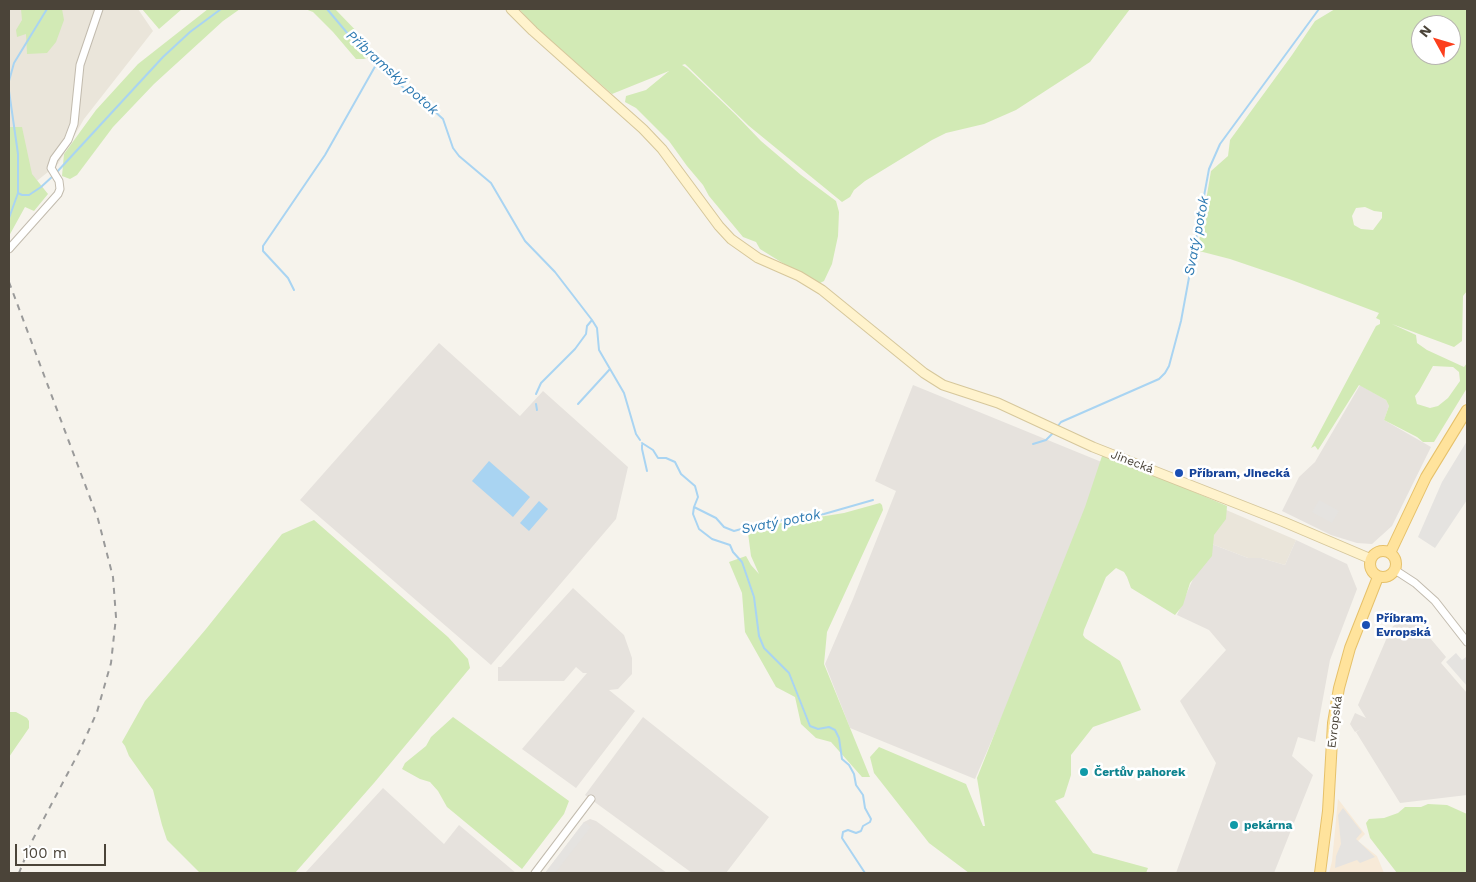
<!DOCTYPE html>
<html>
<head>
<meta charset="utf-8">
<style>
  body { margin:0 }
  #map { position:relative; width:1476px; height:882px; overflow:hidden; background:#f6f3ec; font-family:"Work Sans",sans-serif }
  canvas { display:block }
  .frame { position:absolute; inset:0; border:10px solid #4b4439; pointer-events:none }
  .north { position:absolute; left:1411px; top:15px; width:50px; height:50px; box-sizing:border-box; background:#fff; border:1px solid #b7b4b0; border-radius:50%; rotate:309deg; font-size:14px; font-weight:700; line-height:20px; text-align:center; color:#4b4439 }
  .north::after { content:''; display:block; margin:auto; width:18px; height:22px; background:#fc3f1d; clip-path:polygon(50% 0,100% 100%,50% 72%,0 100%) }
  .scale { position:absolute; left:15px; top:844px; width:91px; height:22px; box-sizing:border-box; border:2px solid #4b4439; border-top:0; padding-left:6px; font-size:15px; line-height:18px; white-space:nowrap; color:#4b4439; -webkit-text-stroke:4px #fff; paint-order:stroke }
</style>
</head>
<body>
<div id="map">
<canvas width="1476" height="882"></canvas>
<div class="frame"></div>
<div class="north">N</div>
<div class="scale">100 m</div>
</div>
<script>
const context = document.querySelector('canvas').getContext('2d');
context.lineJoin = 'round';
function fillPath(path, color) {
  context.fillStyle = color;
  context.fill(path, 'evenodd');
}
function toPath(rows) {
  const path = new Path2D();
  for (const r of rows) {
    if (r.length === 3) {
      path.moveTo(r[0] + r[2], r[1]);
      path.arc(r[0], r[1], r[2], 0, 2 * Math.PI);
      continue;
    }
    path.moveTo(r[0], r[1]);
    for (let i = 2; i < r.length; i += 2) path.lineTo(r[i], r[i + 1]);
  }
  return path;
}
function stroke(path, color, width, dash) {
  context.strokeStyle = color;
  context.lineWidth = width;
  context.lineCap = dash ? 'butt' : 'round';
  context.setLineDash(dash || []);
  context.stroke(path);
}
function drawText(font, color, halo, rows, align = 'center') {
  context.font = font + ' "Work Sans",sans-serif';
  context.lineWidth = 5;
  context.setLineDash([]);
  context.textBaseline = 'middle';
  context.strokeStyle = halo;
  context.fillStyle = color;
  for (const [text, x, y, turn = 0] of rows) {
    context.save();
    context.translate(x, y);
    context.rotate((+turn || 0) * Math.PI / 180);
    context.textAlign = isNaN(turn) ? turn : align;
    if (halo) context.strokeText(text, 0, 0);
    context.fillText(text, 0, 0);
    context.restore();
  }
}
fillPath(toPath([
  [9,9,138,9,153,31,84,119,58,164,28,188,9,159],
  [1224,509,1296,540,1285,565,1261,558,1248,558,1209,543]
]), '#eae5da');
fillPath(toPath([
  [1338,799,1365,834,1358,841,1377,856,1384,873,1329,873,1332,861]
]), '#f7ead8');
fillPath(toPath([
  [439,343,520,416,543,391,628,467,616,519,491,665,300,500],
  [913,385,1104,463,1043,622,975,779,850,728,825,664,853,599,896,491,875,481],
  [1360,385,1386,400,1389,406,1384,420,1431,447,1392,526,1372,544,1357,543,1331,535,1282,511,1299,477,1315,462],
  [1296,540,1347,564,1357,589,1330,660,1315,742,1298,737,1292,756,1313,775,1274,873,1176,873,1216,763,1180,701,1226,650,1209,630,1177,615,1209,543,1248,558,1261,558,1285,565],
  [573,588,624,635,632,658,632,674,618,689,609,690,635,711,576,788,522,749,587,673,583,673,576,667,564,681,498,681,498,667,501,667],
  [1409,613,1446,657,1441,663,1467,693,1467,795,1400,803,1356,732,1361,729,1355,732,1350,724,1355,713,1366,718,1358,705,1391,628],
  [643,717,769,817,726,873,692,873,585,795],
  [383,788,444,844,459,825,516,873,305,873],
  [590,819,596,821,667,873,545,873,584,822]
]), '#e6e2dd');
fillPath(toPath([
  [21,9,62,9,64,20,56,42,47,53,27,54,26,34,17,37,16,30,22,20],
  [142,9,182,9,159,29],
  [208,9,240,9,223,21,154,84,113,127,77,175,70,179,62,176,64,154,96,110,138,64],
  [305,9,335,9,366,41,375,55,364,59,356,59,333,32,313,12],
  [519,9,1130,9,1090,62,1016,110,984,124,946,133,932,140,865,181,854,190,850,197,842,202,749,126,685,64,682,65,687,68,736,115,761,141,801,175,836,201,839,212,838,236,832,264,824,281,820,283,789,267,760,249,756,242,743,237,709,196,703,185,687,166,669,141,636,108,625,102,626,96,646,90,669,71,612,94,534,26],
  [1335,9,1467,9,1467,291,1463,296,1462,341,1454,347,1392,324,1416,335,1417,343,1427,350,1464,367,1467,363,1467,388,1434,442,1423,442,1417,437,1384,420,1389,406,1386,400,1359,385,1318,450,1315,446,1311,448,1376,326,1380,324,1380,320,1376,318,1379,313,1289,279,1230,259,1199,251,1199,242,1211,171,1228,156,1230,140,1292,55,1315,21],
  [1421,25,1451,25,1451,55,1421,55],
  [1365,207,1374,211,1382,212,1382,218,1373,230,1361,229,1354,225,1352,216,1356,208],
  [1433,366,1453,367,1459,372,1460,381,1448,398,1438,406,1430,408,1417,404,1415,396,1419,391],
  [9,127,22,127,32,174,48,194,34,211,25,207,9,236],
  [1103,453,1227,506,1226,519,1214,535,1212,556,1190,583,1183,605,1175,615,1131,588,1127,577,1124,572,1116,568,1106,577,1084,630,1083,635,1085,638,1120,661,1141,710,1093,727,1071,755,1071,775,1064,797,1055,801,1093,853,1148,868,1146,873,969,873,929,843,874,773,870,757,879,747,966,784,983,826,985,826,977,778,1085,507],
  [880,503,882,505,883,510,827,632,824,664,870,777,862,777,831,742,816,738,801,724,795,697,776,687,745,632,742,593,729,562,746,556,751,565,759,574,751,556,748,533,751,528,844,513],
  [314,520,448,637,468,659,470,668,374,783,295,873,200,873,167,840,162,825,153,790,129,756,125,746,122,742,145,701,206,629,282,534],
  [10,712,16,712,27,718,29,721,29,728,9,757],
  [453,717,569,801,564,814,522,869,447,807,438,791,430,782,420,779,402,769,405,763,426,746,431,737],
  [1428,804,1447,805,1467,814,1467,873,1397,873,1370,838,1366,823,1369,819,1384,818,1398,813,1405,807,1421,807]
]), '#d2eab5');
fillPath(toPath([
  [1467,441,1467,500,1435,548,1418,537,1442,482],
  [1319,500,1339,511,1332,523,1312,512],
  [1456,653,1462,660,1466,657,1467,659,1467,686,1446,662],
  [1343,808,1362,832,1356,839,1375,857,1360,863,1357,860,1335,868,1336,856,1341,844,1338,815],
  [584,822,591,827,555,873,545,873]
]), '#e5e3e0');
fillPath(toPath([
  [489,461,530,497,513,517,472,481],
  [539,501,548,509,529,531,520,523]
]), '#a9d4f2');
stroke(toPath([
  [327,9,359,47,418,101,432,109,443,119,453,148,459,156,491,183,525,241,555,272,592,320,597,328,599,350,624,393,636,434,640,440],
  [9,81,14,63,47,9],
  [9,91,18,154,18,193,9,218],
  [56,173,163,57,190,32,221,9],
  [18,193,22,195,29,195,41,187,53,176],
  [294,290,288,278,263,251,263,246,325,155,377,63],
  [536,394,541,383,575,349,586,334,587,326,592,320],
  [536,404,537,410],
  [578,404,610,369],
  [1057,427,1061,422,1159,379,1165,373,1169,366,1181,321,1209,169,1220,144,1319,9],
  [642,443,653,450,658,458,666,458,675,462,681,474,695,486,698,497,694,507,693,514,699,529,712,539,730,545,733,552,742,562,754,597,759,636,764,648,789,673,810,726,818,729,829,727,835,730,839,738,842,759,849,765,854,774,856,785,863,795,865,808,871,819,870,822,863,826,861,831,856,833,848,830,843,832,842,838,865,873],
  [1033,444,1046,440,1053,433],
  [642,445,642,449,647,471],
  [694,507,716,518,724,527,734,531,763,523,824,514,873,500]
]), '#a9d4f2', 2);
const street = toPath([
  [9,249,58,194,60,189,59,181,51,168,54,159,68,140,74,124,80,65,99,9],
  [1395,570,1415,583,1435,601,1467,642],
  [535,873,591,799]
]);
const secondary = toPath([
  [511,9,533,31,643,129,662,149,719,226,731,239,758,258,799,276,822,290,924,373,943,385,998,403,1093,447,1284,522,1371,559]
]);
const primary = toPath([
  [1383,564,13],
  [1390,553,1426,477,1467,410],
  [1320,873,1328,811,1333,723,1339,688,1350,648,1378,577]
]);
stroke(street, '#c2bbae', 9);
stroke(secondary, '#d6c79b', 11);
stroke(primary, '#e6c16a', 12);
stroke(street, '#fff', 7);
stroke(secondary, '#fff3cd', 9);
stroke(primary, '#ffe39c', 10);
stroke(toPath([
  [9,282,98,519,113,577,116,617,111,663,97,712,79,752,32,841,19,873]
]), '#9a9a9a', 2, [6, 6]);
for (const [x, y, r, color] of [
  [1179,473,5,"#1a4fb4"],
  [1366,625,5,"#1a4fb4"],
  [1084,772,5,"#0f9aa8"],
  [1234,825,5,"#0f9aa8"]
]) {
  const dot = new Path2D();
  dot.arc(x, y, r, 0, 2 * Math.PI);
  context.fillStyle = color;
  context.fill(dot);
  stroke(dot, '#fff', 2);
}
drawText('12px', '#4b4439', '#fff', [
  ["Jinecká",1132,462,21],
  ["Evropská",1335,722,-83]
]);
drawText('bold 12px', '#164399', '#fff', [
  ["Příbram, Jinecká",1189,473],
  ["Příbram,",1376,618],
  ["Evropská",1376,632]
], 'left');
drawText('bold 12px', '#0d838f', '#fff', [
  ["Čertův pahorek",1094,772],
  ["pekárna",1244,825]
], 'left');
drawText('italic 14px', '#2e7ab2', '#fff', [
  ["Příbramský potok",392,73,42],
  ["Svatý potok",1197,236,-79],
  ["Svatý potok",781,522,-11]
]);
</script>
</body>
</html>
